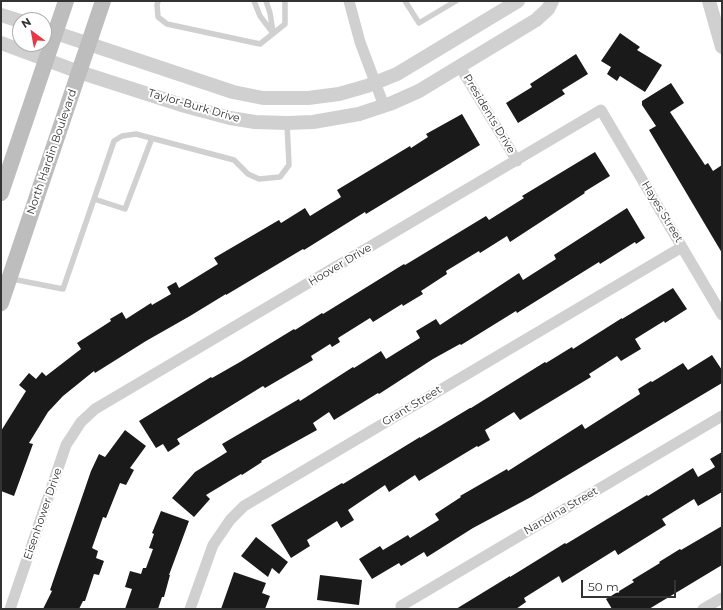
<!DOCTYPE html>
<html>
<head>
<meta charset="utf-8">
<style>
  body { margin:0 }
  #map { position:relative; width:723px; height:610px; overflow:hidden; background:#fff; font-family:Montserrat,sans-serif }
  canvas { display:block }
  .frame { position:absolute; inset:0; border:2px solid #333; pointer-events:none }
  .north { position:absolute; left:12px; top:12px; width:40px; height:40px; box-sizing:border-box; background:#fff; border:1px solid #adadad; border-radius:50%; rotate:328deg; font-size:11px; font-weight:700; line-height:16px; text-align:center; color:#333 }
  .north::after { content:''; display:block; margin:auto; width:14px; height:18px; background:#e63946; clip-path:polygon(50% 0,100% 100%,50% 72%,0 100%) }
  .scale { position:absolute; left:581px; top:580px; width:95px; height:18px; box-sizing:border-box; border:2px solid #333; border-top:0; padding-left:5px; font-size:12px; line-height:14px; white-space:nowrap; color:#333; -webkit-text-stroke:3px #fff; paint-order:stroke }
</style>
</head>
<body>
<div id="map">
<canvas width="723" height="610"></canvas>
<div class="frame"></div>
<div class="north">N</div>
<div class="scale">50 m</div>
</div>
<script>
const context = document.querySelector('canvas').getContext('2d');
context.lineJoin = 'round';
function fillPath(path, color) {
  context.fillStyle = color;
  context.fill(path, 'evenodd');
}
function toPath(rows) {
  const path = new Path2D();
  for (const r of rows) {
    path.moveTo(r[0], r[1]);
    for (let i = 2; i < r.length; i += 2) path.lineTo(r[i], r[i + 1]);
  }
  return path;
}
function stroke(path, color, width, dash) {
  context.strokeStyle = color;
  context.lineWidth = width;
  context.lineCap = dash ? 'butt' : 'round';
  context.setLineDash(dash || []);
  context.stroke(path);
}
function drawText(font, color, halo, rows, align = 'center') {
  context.font = font + ' Montserrat,sans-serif';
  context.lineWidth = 4;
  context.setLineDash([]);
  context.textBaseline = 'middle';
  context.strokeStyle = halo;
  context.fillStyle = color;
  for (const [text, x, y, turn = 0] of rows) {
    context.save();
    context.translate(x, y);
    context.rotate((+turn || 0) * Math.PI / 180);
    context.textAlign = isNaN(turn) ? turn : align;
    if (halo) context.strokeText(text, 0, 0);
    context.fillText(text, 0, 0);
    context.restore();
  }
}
fillPath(toPath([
  [620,33,640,47,637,50,662,65,645,92,620,76,617,81,607,74,611,67,601,61],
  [576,54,588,74,562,90,565,94,518,123,506,103,532,87,530,84],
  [671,83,684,103,670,112,705,165,708,163,713,171,722,165,722,253,649,130,656,126,642,105,642,101],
  [462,114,480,145,366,214,365,212,304,250,303,249,226,295,226,294,190,316,146,341,95,373,94,371,63,396,48,412,29,443,33,444,14,496,1,491,1,431,26,391,19,385,29,373,36,379,42,372,46,376,81,349,77,343,111,321,110,319,122,312,126,319,151,303,152,305,171,294,167,287,176,282,179,288,218,264,214,258,279,220,281,223,305,208,310,216,341,197,337,190,410,146,411,148,428,137,426,134],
  [595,152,610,176,584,192,585,193,510,242,507,236,480,253,479,251,446,271,447,274,421,291,423,294,403,306,402,304,373,322,370,318,338,338,340,342,332,347,330,344,311,356,313,360,265,388,263,386,177,439,180,444,168,452,163,444,156,448,139,421,211,377,212,378,240,362,294,329,295,330,322,313,323,314,404,264,405,265,486,216,489,220,524,198,522,196],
  [627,208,645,238,636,244,635,242,600,264,599,262,517,313,516,311,461,345,460,344,433,359,379,394,378,393,334,420,329,412,313,423,317,430,261,461,262,462,242,475,241,474,206,495,210,499,194,517,172,498,195,472,227,452,222,444,299,399,300,401,353,367,354,368,381,351,386,359,420,338,416,331,436,319,440,325,519,273,523,280,556,259,554,255],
  [673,288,687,309,665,323,664,321,635,339,641,349,621,361,617,356,589,374,591,377,520,420,514,412,485,430,490,440,478,447,477,446,419,481,415,475,389,492,385,485,348,510,354,520,341,528,337,521,307,540,310,546,291,558,271,525,342,483,343,484,420,437,420,438,470,408,471,408,545,362,546,363,572,347,573,349,622,318,622,319],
  [712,355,722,370,722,383,531,497,473,528,427,557,424,552,401,566,399,563,372,579,359,559,380,546,383,550,408,535,410,538,439,520,435,514,461,497,460,496,507,469,508,471,582,424,585,429,640,394,638,389,651,381,652,382,683,363,688,370],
  [125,430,146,446,130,468,134,470,126,485,120,483,106,518,103,517,92,548,98,551,96,558,104,561,99,575,94,574,85,601,83,601,79,609,43,609,52,591,50,590,91,471,99,454,105,457],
  [722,452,722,492,698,506,694,499,662,519,666,525,618,555,615,550,562,583,559,576,524,598,526,602,516,609,456,609,510,576,510,577,565,543,566,544,647,495,648,496,693,468,698,477,715,467,710,459],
  [161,511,189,521,169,575,170,575,164,597,162,597,158,609,125,609,132,589,125,587,130,571,141,574,143,568,146,568,153,549,149,548,154,534,152,533],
  [722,526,722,565,649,609,612,609,606,599,634,582,632,580,660,563,659,562,680,549,681,550],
  [256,537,288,562,279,574,272,568,268,577,241,556],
  [234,572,266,583,262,593,270,596,265,609,221,609],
  [320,575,362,580,359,605,317,600]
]), '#1a1a1a');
stroke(toPath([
  [158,1,157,5,158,17,167,24,260,44,285,24,285,1],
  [254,1,260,16,273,33],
  [266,1,270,13,273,32],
  [405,1,419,23,456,1],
  [94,199,125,209,152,138],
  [12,279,63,289,114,141,122,136,136,134,234,160,248,174,259,179,280,177,289,165,287,124]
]), '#d0d0d0', 5.5);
stroke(toPath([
  [349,1,360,42,384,106],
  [460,67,517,161],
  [10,609,66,445,81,422,95,409,601,110,722,315],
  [190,609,213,545,230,520,244,506,682,247],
  [403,609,401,606,722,416],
  [703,609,722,598]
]), '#d0d0d0', 11);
stroke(toPath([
  [709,1,722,47],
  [1,15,20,21],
  [44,29,233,92,263,98,308,98,339,94,367,86,397,74,518,1],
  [1,43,79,72,185,106,230,118,255,122,287,123,313,122,359,114,392,103,419,91,536,20,548,9,552,1]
]), '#d0d0d0', 14);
stroke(toPath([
  [1,193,66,1],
  [1,303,103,1]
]), '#bdbdbd', 16);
drawText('11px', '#333', '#fff', [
  ["Taylor-Burk Drive",194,106,16],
  ["Presidents Drive",489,114,59],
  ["North Hardin Boulevard",52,152,-71],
  ["Hayes Street",662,212,59],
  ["Hoover Drive",340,265,-31],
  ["Grant Street",412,406,-31],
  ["Nandina Street",561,511,-30],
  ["Eisenhower Drive",43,514,-71]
]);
</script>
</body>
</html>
